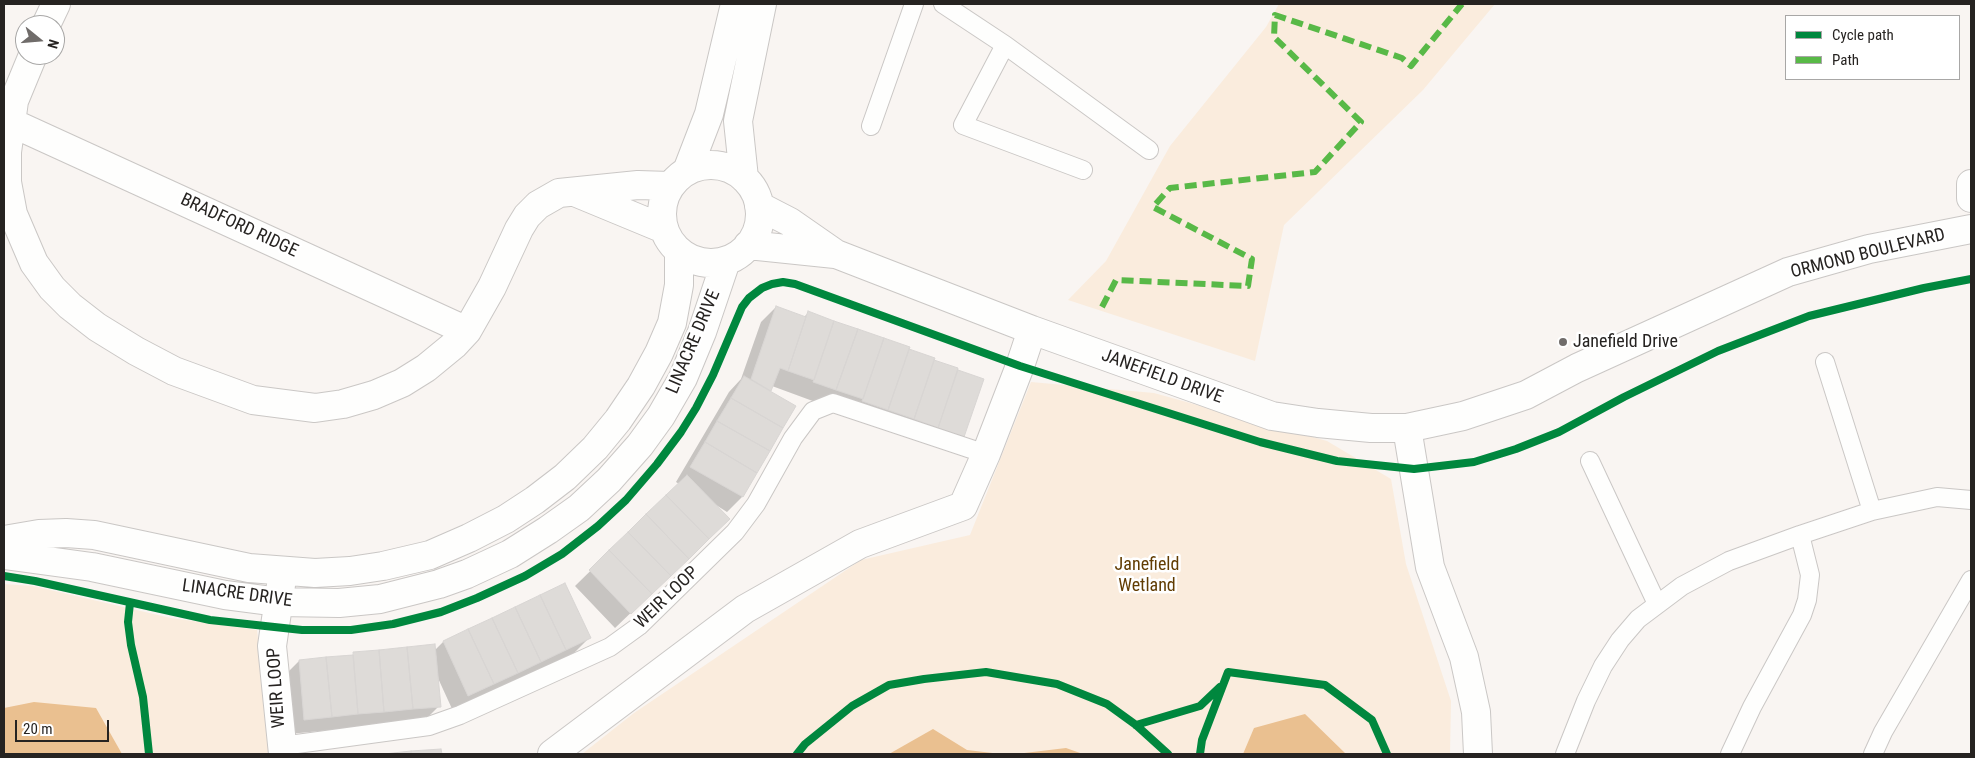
<!DOCTYPE html>
<html>
<head>
<meta charset="utf-8">
<style>
  body { margin:0 }
  #map { position:relative; width:1975px; height:758px; overflow:hidden; background:#f9f5f2; font-family:"Roboto Condensed",sans-serif }
  canvas { display:block }
  .frame { position:absolute; inset:0; border:5px solid #262321; pointer-events:none }
  .legend { position:absolute; left:1785px; top:15px; width:175px; height:65px; box-sizing:border-box; background:#fff; border:1px solid #a8a7a6; margin:0; padding:6px 9px; list-style:none; font-size:15px; color:#262321 }
  .legend li { display:flex; align-items:center; gap:10px; height:25px }
  .legend b { width:25px; border:1px solid #a8a7a6 }
  .north { position:absolute; left:15px; top:15px; width:50px; height:50px; box-sizing:border-box; background:#fff; border:1px solid #a8a7a6; border-radius:50%; rotate:107deg; font-size:14px; font-weight:700; line-height:20px; text-align:center; color:#262321 }
  .north::after { content:''; display:block; margin:auto; width:18px; height:22px; background:#706c6a; clip-path:polygon(50% 0,100% 100%,50% 72%,0 100%) }
  .scale { position:absolute; left:15px; top:720px; width:94px; height:22px; box-sizing:border-box; border:2px solid #262321; border-top:0; padding-left:6px; font-size:15px; line-height:18px; white-space:nowrap; color:#262321; -webkit-text-stroke:4px #fff; paint-order:stroke }
</style>
</head>
<body>
<div id="map">
<canvas width="1975" height="758"></canvas>
<div class="frame"></div>
<ul class="legend">
<li><b style="height:6px;background:#00873e"></b>Cycle path</li>
<li><b style="height:6px;background:#58b947"></b>Path</li>
</ul>
<div class="north">N</div>
<div class="scale">20 m</div>
</div>
<script>
const context = document.querySelector('canvas').getContext('2d');
context.lineJoin = 'round';
function fillPath(path, color) {
  context.fillStyle = color;
  context.fill(path, 'evenodd');
}
function toPath(rows) {
  const path = new Path2D();
  for (const r of rows) {
    if (r.length === 3) {
      path.moveTo(r[0] + r[2], r[1]);
      path.arc(r[0], r[1], r[2], 0, 2 * Math.PI);
      continue;
    }
    path.moveTo(r[0], r[1]);
    for (let i = 2; i < r.length; i += 2) path.lineTo(r[i], r[i + 1]);
  }
  return path;
}
function stroke(path, color, width, dash) {
  context.strokeStyle = color;
  context.lineWidth = width;
  context.lineCap = dash ? 'butt' : 'round';
  context.setLineDash(dash || []);
  context.stroke(path);
}
function drawText(font, color, halo, rows, align = 'center') {
  context.font = font + ' "Roboto Condensed",sans-serif';
  context.lineWidth = 5;
  context.setLineDash([]);
  context.textBaseline = 'middle';
  context.strokeStyle = halo;
  context.fillStyle = color;
  for (const [text, x, y, turn = 0] of rows) {
    context.save();
    context.translate(x, y);
    context.rotate((+turn || 0) * Math.PI / 180);
    context.textAlign = isNaN(turn) ? turn : align;
    if (halo) context.strokeText(text, 0, 0);
    context.fillText(text, 0, 0);
    context.restore();
  }
}
fillPath(toPath([
  [1279,4,1495,4,1423,90,1284,225,1255,361,1068,300,1106,261,1170,146,1266,27],
  [1031,382,1154,393,1327,441,1391,479,1406,564,1451,701,1450,754,582,754,634,713,861,560,970,535],
  [4,584,33,586,171,618,257,630,271,754,4,754]
]), '#faecdd');
fillPath(toPath([
  [34,702,96,708,122,754,4,754,4,708],
  [1305,714,1346,754,1243,754,1254,728],
  [933,729,967,750,1001,754,889,754],
  [1066,748,1083,754,1016,754]
]), '#eac090');
fillPath(toPath([
  [776,307,804,317,808,313,983,380,963,436,948,451,848,416,848,414,772,386,769,392,794,406,742,497,727,512,716,505,713,534,615,628,575,586,679,484,676,482,729,392,741,379,761,322],
  [564,585,589,638,574,653,453,711,437,676,439,706,424,721,289,734,284,676,299,661,434,646,434,651,443,642]
]), '#0003');
const building = toPath([
  [776,306,806,317,788,371,780,368,771,391,751,379,776,306],
  [808,311,834,321,814,380,788,371,808,311],
  [834,321,858,329,836,390,813,382,834,321],
  [858,329,884,338,863,399,836,390,858,329],
  [884,338,910,347,888,410,862,401,884,338],
  [909,349,935,358,914,419,888,410,909,349],
  [934,360,958,368,938,428,914,419,934,360],
  [958,370,984,379,964,437,938,428,958,370],
  [744,376,796,406,783,428,731,398,744,376],
  [731,398,783,428,770,451,717,421,731,398],
  [717,421,770,451,757,473,705,442,717,421],
  [705,442,757,473,743,497,690,467,705,442],
  [687,475,730,519,709,539,666,495,687,475],
  [666,495,709,539,689,559,646,514,666,495],
  [646,514,689,559,671,576,628,532,646,514],
  [628,532,671,576,652,594,609,550,628,532],
  [609,550,652,594,631,614,589,570,609,550],
  [565,583,591,638,566,650,540,595,565,583],
  [540,595,566,650,541,662,515,607,540,595],
  [515,607,541,662,518,673,492,618,515,607],
  [492,618,518,673,494,684,468,629,492,618],
  [468,629,494,684,468,696,443,641,468,629],
  [435,644,441,707,413,709,407,647,435,644],
  [407,647,413,709,384,712,379,650,407,647],
  [379,650,384,712,358,714,353,652,379,650],
  [353,655,358,714,332,717,326,657,353,655],
  [326,657,332,717,304,720,299,660,326,657],
  [441,749,442,754,411,754,411,751,441,749],
  [411,751,411,754,384,754,411,751]
]);
fillPath(building, '#dedbd8');
stroke(building, '#d8d5d3', 1);
const lane = toPath([
  [943,4,1005,45,1149,150],
  [1005,45,963,125,1083,170],
  [871,126,914,4],
  [1825,362,1872,511],
  [1590,461,1657,604],
  [282,746,429,726,460,715,610,647,639,626,735,532,756,504,793,438,813,411,833,403,986,454],
  [1565,754,1586,701,1603,666,1620,640,1638,619,1682,586,1729,561,1800,535,1872,511,1937,497,1971,500],
  [1730,754,1752,707,1802,615,1807,600,1810,575,1800,535],
  [1873,754,1883,732,1971,580]
]);
const street = toPath([
  [46,25,56,4],
  [33,55,14,101,7,152,7,182,13,214,34,263,52,288,70,306,97,327,136,351,174,371,253,400,315,408,343,404,374,395,402,383,426,368,454,345,467,331,492,287,519,229,527,216,538,205,559,193,638,185,670,186],
  [10,122,467,331],
  [711,214,49],
  [687,171,709,114,735,4],
  [744,178,738,121,762,4],
  [1971,184,1971,198],
  [577,193,664,229],
  [759,206,790,222,836,254,1032,330,1272,416,1318,423,1371,428,1407,428,1463,416,1526,395,1577,368,1788,272,1869,249,1971,229],
  [748,245,835,254],
  [1407,428,1430,567,1464,657,1476,712,1478,754],
  [4,540,39,534,66,533,94,535,249,568,315,573,350,571,383,566,430,555,469,538,506,519,535,500,565,477,595,448,618,420,641,386,659,353,672,323,679,285,679,253],
  [4,555,92,567,225,595,279,602,339,603,380,599,439,584,467,574,510,554,548,530,579,508,609,480,640,445,661,416,683,378,702,332,726,261],
  [281,585,272,646,283,754],
  [552,754,745,609,860,544,963,506,986,454,1020,366,1032,330]
]);
stroke(lane, '#cac7c5', 20);
stroke(street, '#cac7c5', 30);
stroke(lane, '#fefefd', 18);
stroke(street, '#fefefd', 28);
stroke(toPath([
  [1102,307,1116,280,1248,286,1252,259,1153,207,1170,188,1315,172,1361,122,1274,37,1275,15,1402,58,1411,66,1462,4]
]), '#58b947', 6, [12, 6]);
stroke(toPath([
  [4,576,35,581,210,620,302,630,351,630,393,624,441,612,477,598,525,576,562,554,598,526,626,500,657,464,681,432,696,408,713,375,742,307,749,298,762,288,772,284,783,282,795,284,1020,366,1260,442,1337,461,1414,469,1474,462,1516,449,1559,432,1624,397,1718,351,1809,316,1924,288,1971,279],
  [130,603,128,622,131,645,143,697,149,754],
  [1136,725,1200,706,1220,687],
  [797,754,805,744,852,706,889,685,924,679,986,672,1057,684,1107,704,1136,725,1168,754],
  [1200,754,1202,740,1228,672,1325,685,1372,720,1387,754]
]), '#00873e', 8);
for (const [x, y, r, color] of [
  [1563,342,5,"#706c6a"]
]) {
  const dot = new Path2D();
  dot.arc(x, y, r, 0, 2 * Math.PI);
  context.fillStyle = color;
  context.fill(dot);
  stroke(dot, '#fff', 2);
}
drawText('18px', '#262321', '#fff', [
  ["BRADFORD RIDGE",239,226,25],
  ["ORMOND BOULEVARD",1868,254,-14],
  ["LINACRE DRIVE",694,342,-67],
  ["JANEFIELD DRIVE",1162,377,20],
  ["LINACRE DRIVE",237,594,8],
  ["WEIR LOOP",667,598,-44],
  ["WEIR LOOP",277,688,-94]
]);
drawText('18px', '#262321', '#fff', [
  ["Janefield Drive",1573,342]
], 'left');
drawText('18px', '#613c02', '#fff', [
  ["Janefield",1147,565],
  ["Wetland",1147,586]
]);
</script>
</body>
</html>
